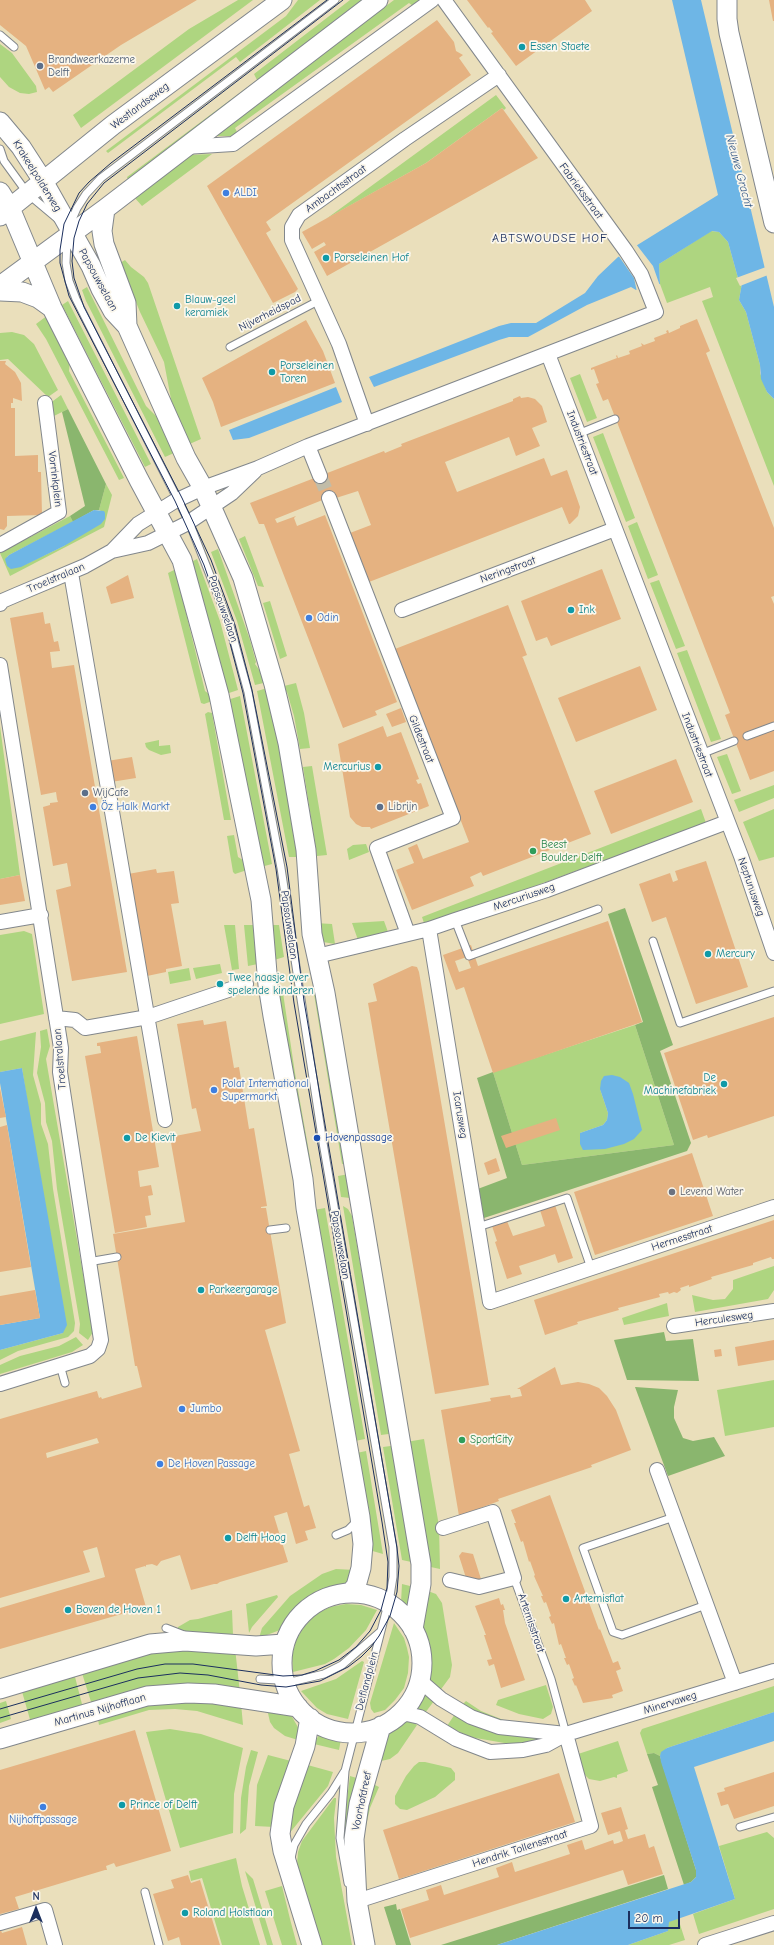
<!DOCTYPE html>
<html>
<head>
<meta charset="utf-8">
<style>
  body { margin:0 }
  #map { position:relative; width:774px; height:1945px; overflow:hidden; background:#eadfbb; font-family:"Comic Neue",sans-serif }
  canvas { display:block }
  .north { position:absolute; left:16px; top:1889px; width:40px; height:40px; -webkit-text-stroke:3px #fbf7ec; paint-order:stroke; rotate:0deg; font-size:11px; font-weight:700; line-height:16px; text-align:center; color:#1b2f5e }
  .north::after { content:''; display:block; margin:auto; width:14px; height:18px; background:#1b2f5e; clip-path:polygon(50% 0,100% 100%,50% 72%,0 100%) }
  .scale { position:absolute; left:628px; top:1911px; width:52px; height:18px; box-sizing:border-box; border:2px solid #1b2f5e; border-top:0; padding-left:5px; font-size:12px; line-height:14px; white-space:nowrap; color:#1b2f5e; -webkit-text-stroke:3px #fbf7ec; paint-order:stroke }
</style>
</head>
<body>
<div id="map">
<canvas width="774" height="1945"></canvas>
<div class="north">N</div>
<div class="scale">20 m</div>
</div>
<script>
const context = document.querySelector('canvas').getContext('2d');
context.lineJoin = 'round';
function fillPath(path, color) {
  context.fillStyle = color;
  context.fill(path, 'evenodd');
}
function toPath(rows) {
  const path = new Path2D();
  for (const r of rows) {
    if (r.length === 3) {
      path.moveTo(r[0] + r[2], r[1]);
      path.arc(r[0], r[1], r[2], 0, 2 * Math.PI);
      continue;
    }
    path.moveTo(r[0], r[1]);
    for (let i = 2; i < r.length; i += 2) path.lineTo(r[i], r[i + 1]);
  }
  return path;
}
function stroke(path, color, width, dash) {
  context.strokeStyle = color;
  context.lineWidth = width;
  context.lineCap = dash ? 'butt' : 'round';
  context.setLineDash(dash || []);
  context.stroke(path);
}
function drawText(font, color, halo, rows, align = 'center') {
  context.font = font + ' "Comic Neue",sans-serif';
  context.lineWidth = 3.5;
  context.setLineDash([]);
  context.textBaseline = 'middle';
  context.strokeStyle = halo;
  context.fillStyle = color;
  for (const [text, x, y, turn = 0] of rows) {
    context.save();
    context.translate(x, y);
    context.rotate((+turn || 0) * Math.PI / 180);
    context.textAlign = isNaN(turn) ? turn : align;
    if (halo) context.strokeText(text, 0, 0);
    context.fillText(text, 0, 0);
    context.restore();
  }
}
fillPath(toPath([
  [238,0,253,0,81,128,73,115,189,29],
  [298,0,320,0,240,62,236,57,108,153,106,151,286,16],
  [350,0,369,0,128,180,127,177,257,80,254,74],
  [394,0,420,0,413,6,409,3,235,128,237,132,233,136,214,136],
  [0,44,12,53,36,86,37,92,29,94,20,93,9,87,0,77],
  [496,95,506,108,504,110,502,108,426,163,326,219],
  [212,154,142,206,134,197,189,155],
  [711,231,719,232,728,242,738,278,742,283,739,300,746,312,760,365,760,373,767,392,774,399,774,486,702,301,713,297,710,287,667,303,660,284,659,264],
  [125,260,131,267,144,277,148,283,201,439,185,446,177,431,164,362,140,312,120,263],
  [87,287,146,406,165,425,174,453,165,457,86,301,82,290],
  [68,301,151,464,145,467,62,305],
  [48,315,70,360,69,371,124,478,119,480,46,339,36,324],
  [12,332,24,335,34,344,58,390,48,397,8,359,0,360,0,333],
  [580,374,597,418,587,422,570,378],
  [61,395,68,409,50,418,49,404],
  [603,433,635,518,626,522,593,437],
  [106,484,112,495,104,527,10,576,0,553,70,516,73,522,9,555,7,557,7,562,8,566,26,564,64,546,103,512,99,510],
  [637,522,658,575,648,579,628,526],
  [245,536,264,587,258,586,239,539],
  [218,549,250,640,256,662,255,664,268,682,255,685,237,621,211,552],
  [197,559,220,621,238,690,223,695,189,563],
  [178,568,178,580,205,691,214,698,215,700,204,704,201,703,168,573],
  [659,580,685,646,676,649,650,583],
  [270,601,287,656,280,659,263,603],
  [687,650,721,739,711,742,677,653],
  [296,683,304,713,310,748,300,749,294,716,287,692,280,687],
  [271,687,302,857,289,857,257,691],
  [240,696,272,864,257,868,224,701],
  [208,712,212,713,231,820,224,820,205,714],
  [0,726,20,875,0,879],
  [159,740,159,746,170,745,171,753,161,755,149,750,146,747,145,743],
  [727,754,741,791,732,794,717,757],
  [312,766,327,855,317,856,303,767],
  [774,785,774,798,739,812,734,800],
  [701,809,706,823,497,900,424,923,422,917],
  [774,809,774,857,759,861,743,822],
  [234,835,238,857,246,862,247,870,235,874,233,872,227,836],
  [366,844,369,852,349,860,347,849,353,845],
  [384,921,388,932,358,940,352,923],
  [315,923,332,924,335,944,323,942],
  [224,925,235,925,239,969,232,970],
  [244,925,259,925,263,963,248,966],
  [269,925,279,925,284,957,271,961],
  [24,931,32,934,44,1014,0,1024,0,935],
  [220,964,222,973,196,979,193,968],
  [189,968,191,980,170,984,168,972],
  [313,988,317,988,347,1163,342,1164],
  [283,993,295,1073,312,1169,307,1170,277,995],
  [635,1025,674,1145,522,1165,493,1072],
  [600,1089,624,1144,580,1133,603,1125,607,1120,608,1113],
  [47,1029,50,1046,46,1059,93,1332,88,1340,79,1333,80,1324,57,1189,52,1141,46,1122,45,1103,37,1073,41,1047,40,1031],
  [36,1032,33,1075,41,1104,41,1124,48,1144,53,1189,75,1323,74,1331,68,1337,18,1351,0,1360,0,1350,63,1333,22,1068,0,1072,0,1041],
  [349,1174,350,1198,341,1197,338,1176],
  [343,1206,348,1209,352,1216,362,1275,371,1284,396,1433,381,1435],
  [325,1208,365,1439,350,1442,314,1210],
  [774,1266,774,1290,768,1299,695,1312,692,1295,713,1300,725,1299,733,1289,733,1280],
  [667,1303,669,1316,624,1325,622,1318],
  [76,1337,83,1345,72,1352,0,1374,0,1365,20,1356,59,1346],
  [774,1380,774,1427,725,1436,717,1390],
  [424,1439,439,1526,440,1569,426,1566,406,1442],
  [398,1445,416,1563,402,1560,383,1447],
  [366,1451,383,1554,369,1550,352,1454],
  [336,1569,355,1570,347,1583,343,1587,311,1600,297,1611,280,1630,259,1638,262,1628,290,1596,322,1574],
  [402,1584,414,1587,408,1610,401,1602],
  [425,1590,436,1594,442,1603,452,1665,450,1677,439,1692,428,1681,426,1672,424,1647,420,1629],
  [277,1595,278,1597,252,1627,249,1633,246,1604],
  [346,1604,361,1605,377,1610,366,1630,349,1648,334,1659,325,1664,293,1672,292,1656,296,1640,304,1627,316,1614,330,1607],
  [232,1610,233,1635,196,1634,178,1629,178,1627,190,1620,198,1619],
  [394,1623,404,1638,407,1648,409,1657,408,1673,404,1688,395,1700,385,1710,374,1713,371,1709,370,1703],
  [235,1648,240,1693,92,1705,81,1670,154,1650],
  [362,1661,364,1662,348,1719,327,1714,317,1708,301,1691,336,1679],
  [74,1673,83,1708,31,1723,21,1688],
  [546,1685,553,1707,551,1714,543,1719,519,1714,496,1705,498,1700],
  [774,1686,774,1712,667,1748,660,1756,654,1753,647,1754,640,1733,642,1729],
  [422,1693,434,1701,425,1713,415,1707],
  [147,1700,241,1703,243,1725,197,1711,175,1709,149,1710,99,1725,97,1714],
  [6,1701,11,1719,0,1723,0,1703],
  [466,1701,481,1711,506,1721,506,1723,461,1706],
  [267,1709,291,1715,299,1729,298,1740,285,1736,274,1728,270,1722],
  [455,1714,552,1738,527,1744,510,1744,470,1737,447,1726],
  [405,1722,412,1722,417,1725,398,1753,390,1759,381,1761,389,1729],
  [170,1729,201,1734,243,1748,234,1794,233,1833,180,1848,146,1732],
  [320,1733,341,1739,339,1750,314,1744],
  [618,1741,628,1771,617,1775,617,1778,614,1777,600,1781,589,1779,584,1774,578,1754],
  [251,1750,258,1752,249,1786,246,1829,240,1834,241,1798,246,1767],
  [268,1755,291,1761,278,1793,274,1809,274,1827,255,1826,257,1785],
  [419,1762,425,1762,451,1768,455,1773,455,1780,435,1797,407,1810,400,1809,395,1804,395,1796,406,1776,414,1766],
  [304,1764,333,1772,328,1786,288,1835,286,1815],
  [350,1776,360,1779,348,1857,344,1841,343,1830],
  [369,1782,379,1787,370,1808,364,1835],
  [334,1798,336,1798,336,1801,334,1818,336,1857,352,1945,316,1945,297,1864,298,1852,302,1841],
  [767,1832,774,1838,774,1909,699,1934,693,1914,735,1899,719,1846],
  [236,1858,242,1886,260,1945,222,1945,202,1878,191,1881,189,1871],
  [245,1871,253,1879,273,1945,267,1945],
  [282,1886,290,1919,297,1945,282,1945,265,1891],
  [678,1918,685,1940,669,1945,628,1945,668,1931,668,1922]
]), '#aed580');
fillPath(toPath([
  [68,409,106,484,99,510,94,510,73,522,70,516,85,506,62,412],
  [625,908,673,1045,660,1051,691,1143,687,1151,481,1219,475,1190,507,1178,477,1078,493,1072,522,1165,674,1145,635,1025,643,1022,608,914],
  [664,1332,666,1341,693,1339,699,1381,627,1380,614,1340],
  [635,1387,678,1390,674,1407,674,1418,683,1438,693,1441,714,1437,725,1456,668,1476],
  [654,1753,660,1756,696,1870,696,1877,691,1882,684,1885,652,1787,658,1785,647,1754],
  [664,1875,668,1889,497,1945,441,1945],
  [396,1904,397,1910,400,1909,411,1945,396,1945,384,1907]
]), '#8ab66e');
fillPath(toPath([
  [672,0,701,0,774,307,774,399,767,392,761,379,760,365,746,312,739,300,742,283,738,278,728,242,719,232,712,231,659,264,660,284,636,290,631,287,587,305,528,337,509,337,499,340,374,387,369,377,499,326,511,323,536,323,585,293,598,276,618,257,718,195],
  [336,387,342,402,249,438,233,440,229,430],
  [94,510,104,511,105,513,105,519,101,524,64,546,21,567,11,569,7,566,5,559,9,555],
  [22,1068,67,1325,63,1333,0,1350,0,1325,40,1318,0,1083,0,1072],
  [612,1075,620,1077,629,1083,633,1094,642,1130,634,1139,624,1144,605,1149,583,1150,580,1144,580,1133,603,1125,607,1120,608,1113,600,1089,601,1081,604,1076],
  [774,1712,774,1741,694,1767,735,1899,669,1922,668,1931,628,1945,497,1945,691,1882,696,1877,696,1870,661,1762,660,1756,661,1752,667,1748]
]), '#6eb6e6');
fillPath(toPath([
  [636,244,653,266,660,286,637,292,634,278,618,255],
  [766,267,768,275,740,286,736,278]
]), '#eadfbb');
fillPath(toPath([
  [0,0,197,0,121,45,53,92,49,87,45,90,26,46,0,25],
  [467,0,585,0,592,11,516,66,491,33,493,32,489,27,488,28],
  [769,0,774,0,774,21,773,21],
  [437,20,454,42,456,51,463,55,459,58,471,75,266,222,271,230,266,233,298,289,295,292,273,303,207,186],
  [502,108,538,158,327,276,314,252,326,245,324,242,312,249,302,232,426,163],
  [697,319,710,351,706,353,774,528,774,596,771,597,774,604,774,771,750,780,725,715,730,713,608,399,603,401,596,384,599,383,594,369,591,370,591,368,617,358,616,356,617,355,618,358,630,354,629,351,642,346,641,343,644,345,655,341,654,338,667,333,666,331,668,330,669,333,680,328,680,326],
  [306,320,323,351,335,383,221,427,213,402,202,378],
  [0,361,6,361,5,364,15,372,21,383,22,401,13,398,13,403,11,403,11,408,15,408,15,456,38,455,38,472,41,472,42,515,7,516,7,526,4,530,0,529],
  [520,396,521,398,528,397,535,399,542,406,547,422,532,428,540,446,516,456,509,437,445,462,457,492,544,458,551,476,567,470,580,507,578,516,570,524,569,524,562,507,369,582,350,533,371,525,358,491,336,498,335,495,275,519,277,523,296,516,294,518,297,526,325,515,397,702,375,711,377,715,343,728,264,524,259,524,250,503,384,451,385,453,402,446,401,444,513,401,513,399],
  [602,569,621,619,551,646,547,637,536,641,521,601],
  [128,575,134,598,111,604,106,587],
  [508,605,527,655,522,657,523,658,591,834,483,876,481,872,470,877,474,886,412,910,396,870,414,863,408,848,417,844,423,859,469,842,395,649],
  [43,612,45,624,50,623,54,642,58,641,60,651,50,652,52,668,74,665,127,972,72,981,56,890,71,886,67,863,53,866,43,807,50,805,50,803,58,802,57,799,56,792,41,795,10,618],
  [640,666,657,710,576,742,558,698],
  [401,708,406,722,392,727,386,714],
  [383,726,387,737,401,732,419,779,416,780,418,784,421,783,429,806,371,829,370,827,362,827,356,824,350,817,338,744],
  [132,757,136,778,111,782,107,761],
  [676,759,693,802,611,834,594,791],
  [706,861,748,987,696,1004,666,917,652,922,639,884,670,873,673,882,678,880,675,871],
  [156,869,157,873,174,871,179,903,171,904,182,966,166,969,166,972,147,976,128,874],
  [20,875,25,901,0,905,0,879],
  [608,921,642,1022,493,1073,464,987,456,990,443,955,471,945,478,966],
  [467,957,471,968,459,972,455,961],
  [412,966,417,967,419,972,489,1385,435,1394,368,1003,377,1001,373,984],
  [774,1017,774,1116,708,1138,707,1135,693,1140,664,1053],
  [203,1020,204,1025,226,1021,234,1068,239,1067,249,1129,254,1128,267,1206,261,1207,261,1208,266,1208,286,1323,265,1330,300,1451,289,1454,304,1507,309,1505,316,1528,305,1531,308,1540,296,1544,287,1512,274,1516,288,1562,220,1582,217,1584,214,1584,191,1590,180,1555,161,1561,157,1566,152,1564,146,1565,146,1567,145,1566,135,1569,146,1607,0,1649,0,1608,105,1577,97,1547,83,1551,90,1572,0,1598,0,1419,97,1391,99,1398,101,1397,102,1399,142,1387,137,1366,135,1366,113,1234,185,1222,170,1137,201,1131,196,1108,192,1109,177,1024],
  [97,1438,99,1443,47,1458,46,1453],
  [137,1036,159,1167,138,1171,140,1187,151,1185,153,1195,148,1196,151,1215,145,1216,147,1227,115,1233,85,1056,101,1053,100,1046,97,1046,97,1043],
  [0,1088,6,1117,0,1118],
  [556,1118,560,1130,506,1148,501,1136],
  [7,1125,31,1267,0,1272,0,1127],
  [692,1153,713,1216,595,1255,574,1192],
  [496,1158,500,1171,488,1175,484,1163],
  [555,1205,573,1258,558,1263,555,1254,541,1259,519,1266,522,1274,507,1279,495,1242,497,1241,492,1226,507,1221,513,1236,539,1228,545,1226,540,1210],
  [774,1220,774,1259,772,1259,771,1257,753,1263,753,1265,711,1277,712,1279,689,1287,689,1285,680,1288,681,1290,677,1293,674,1292,669,1294,668,1292,659,1294,660,1297,618,1308,619,1310,577,1322,578,1324,545,1335,534,1300],
  [35,1290,40,1318,0,1325,0,1296],
  [774,1340,774,1360,738,1366,735,1347],
  [721,1349,722,1356,715,1357,714,1350],
  [555,1367,561,1385,578,1382,589,1384,599,1388,607,1396,616,1410,631,1450,591,1465,592,1467,498,1499,499,1501,459,1516,441,1410,491,1401,490,1398,510,1395,511,1398,522,1396,520,1389,517,1389],
  [550,1495,599,1630,600,1629,613,1663,618,1661,621,1669,616,1671,623,1691,612,1695,613,1698,583,1703,576,1685,575,1686,572,1679,574,1678,569,1664,567,1665,564,1658,566,1658,561,1644,559,1645,554,1623,552,1624,549,1617,551,1616,546,1602,544,1603,541,1596,543,1596,534,1576,535,1575,530,1561,529,1562,523,1541,521,1542,514,1523,516,1523,511,1510],
  [462,1552,473,1554,481,1579,477,1583,467,1581,459,1556],
  [499,1598,501,1605,503,1604,505,1610,503,1610,505,1623,525,1680,501,1688,494,1664,489,1666,487,1660,492,1659,484,1635,486,1635,475,1606],
  [135,1730,171,1851,116,1867,114,1863,106,1866,107,1870,105,1870,15,1897,19,1909,0,1914,0,1770],
  [774,1772,774,1806,734,1819,728,1804,721,1806,717,1793,725,1791,724,1788],
  [559,1773,575,1822,399,1879,383,1830],
  [621,1807,628,1829,625,1830,628,1839,645,1834,649,1848,654,1846,663,1874,628,1885,623,1870,410,1938,401,1909,429,1900,426,1890,441,1885,444,1895,499,1877,496,1868,512,1862,515,1872,570,1854,567,1845,582,1840,585,1850,613,1840,614,1844,618,1843,623,1841,620,1831,608,1835,601,1813],
  [188,1875,191,1883,200,1880,220,1945,181,1945,179,1937,168,1941,153,1894,174,1888,171,1880],
  [22,1927,27,1945,0,1945,0,1928,2,1933]
]), '#e5b281');
stroke(toPath([
  [320,476,329,498]
]), '#c1bca8', 14, [14, 7]);
const lane = toPath([
  [0,35,14,47],
  [0,149,4,161,28,194,59,220],
  [70,224,77,208,86,194,101,178,335,0],
  [67,240,66,263,69,281,76,299,189,522,230,626,248,692,281,868,322,1137,393,1547,393,1577,390,1596,345,1771,340,1838,348,1883],
  [230,347,320,300],
  [578,434,615,419],
  [747,736,774,726],
  [701,754,734,741],
  [455,920,469,956,598,909],
  [653,941,680,1023,774,991],
  [478,1227,567,1198,591,1268],
  [270,1230,286,1228],
  [88,1262,117,1257],
  [60,1365,65,1383],
  [674,1517,583,1548,613,1632,622,1635,706,1605],
  [336,1535,348,1530,357,1521],
  [514,1578,551,1679,566,1734],
  [166,1628,184,1635],
  [260,1679,295,1681,324,1674,342,1665,380,1632],
  [740,1827,774,1817],
  [291,1858,294,1845,306,1824,331,1793,344,1772],
  [145,1892,159,1945]
]);
const street = toPath([
  [185,147,233,144,432,0],
  [548,354,741,856,774,953],
  [367,424,339,344,292,240,292,227,299,215,405,139,499,75],
  [308,446,320,476],
  [329,498,453,818,377,848,408,934],
  [0,545,59,512,45,403],
  [112,551,148,543,186,524,232,493,255,471],
  [71,573,165,1120],
  [0,604,2,601,16,595,85,566,112,551,138,524,175,501,203,488,258,468,308,446,656,312,641,274,626,251,444,0],
  [402,610,615,529],
  [0,665,61,1048,60,1072,101,1340,98,1349,90,1356,0,1384],
  [0,922,41,915],
  [429,929,490,1302,774,1207],
  [317,956,429,929,455,920,547,890,727,822],
  [56,1018,75,1020,85,1028,148,1017,246,984],
  [674,1326,774,1311],
  [657,1470,735,1683],
  [443,1528,493,1512,514,1578,479,1587,450,1580],
  [420,1678,425,1685,441,1699,471,1717,499,1727,566,1734],
  [396,1716,407,1714,420,1717,456,1739,490,1752,523,1750,546,1745,566,1734,774,1671],
  [357,1901,591,1826,566,1734],
  [0,1923,45,1910,55,1945],
  [705,1945,774,1923]
]);
const secondary = toPath([
  [727,0,727,19,729,33,774,223],
  [0,122,21,147,43,181,91,266,101,289,113,311,127,326,186,458,203,488,243,578,274,684,288,743,306,850,312,934,325,993,421,1564,421,1584,413,1629],
  [0,192,10,208,52,308,139,480,182,560,219,695,261,900,268,985,273,1016,303,1179,306,1208,360,1517,363,1544,361,1568,356,1586,350,1593],
  [105,209,102,231,104,244,126,303,127,326],
  [0,216,113,125,282,0],
  [0,286,105,209,378,0],
  [0,291,22,292,38,298,52,308],
  [352,1663,70],
  [0,1689,150,1644,185,1641,256,1646,284,1644],
  [310,1718,305,1746,284,1806,280,1834,283,1851,312,1945],
  [0,1739,147,1696,188,1693,214,1694,298,1707],
  [365,1945,357,1901,354,1839,359,1804,381,1726]
]);
stroke(lane, '#82878c', 9);
stroke(street, '#82878c', 16);
stroke(secondary, '#82878c', 21);
stroke(lane, '#fff', 7);
stroke(street, '#fff', 14);
stroke(secondary, '#fff', 19);
stroke(toPath([
  [0,1709,137,1669,165,1664,193,1664,283,1676,302,1675,315,1671,339,1660,356,1647,370,1631,381,1610,387,1588,388,1562,382,1522,294,1003,276,869,243,693,226,628,204,565,175,501,69,296,60,263,60,250,64,224,79,193,89,182,111,163,327,0],
  [0,1718,138,1678,155,1676,180,1673,208,1675,261,1685,286,1687,320,1681,348,1667,361,1657,371,1647,379,1636,390,1616,397,1592,399,1566,397,1548,304,1001,287,867,252,690,235,625,211,560,182,498,84,307,74,278,72,261,74,238,79,221,87,204,104,183,343,0]
]), '#1b2f5e', 1);
for (const [x, y, r, color] of [
  [522,47,4,"#0f9aa8"],
  [40,66,4,"#5c6f8a"],
  [226,193,4,"#3f7fe0"],
  [326,258,4,"#0f9aa8"],
  [177,306,4,"#0f9aa8"],
  [272,372,4,"#0f9aa8"],
  [571,610,4,"#0f9aa8"],
  [309,618,4,"#3f7fe0"],
  [378,767,4,"#0f9aa8"],
  [85,793,4,"#5c6f8a"],
  [93,807,4,"#3f7fe0"],
  [380,807,4,"#5c6f8a"],
  [533,851,4,"#2e9e5b"],
  [708,954,4,"#0f9aa8"],
  [220,984,4,"#0f9aa8"],
  [724,1084,4,"#0f9aa8"],
  [214,1090,4,"#3f7fe0"],
  [127,1138,4,"#0f9aa8"],
  [317,1138,4,"#1a4fb4"],
  [672,1192,4,"#6b7280"],
  [201,1290,4,"#0f9aa8"],
  [182,1409,4,"#3f7fe0"],
  [462,1440,4,"#2e9e5b"],
  [160,1464,4,"#3f7fe0"],
  [228,1538,4,"#0f9aa8"],
  [566,1599,4,"#0f9aa8"],
  [68,1610,4,"#0f9aa8"],
  [122,1805,4,"#0f9aa8"],
  [43,1807,4,"#3f7fe0"],
  [185,1913,4,"#0f9aa8"]
]) {
  const dot = new Path2D();
  dot.arc(x, y, r, 0, 2 * Math.PI);
  context.fillStyle = color;
  context.fill(dot);
  stroke(dot, '#fbf7ec', 1.5);
}
drawText('11px', '#0d838f', '#fbf7ec', [
  ["Essen Staete",530,47],
  ["Porseleinen Hof",334,258],
  ["Blauw-geel",185,300],
  ["keramiek",185,313],
  ["Porseleinen",280,366],
  ["Toren",280,379],
  ["Ink",579,610],
  ["Mercurius",370,767,"right"],
  ["Mercury",716,954],
  ["Twee haasje over",228,978],
  ["spelende kinderen",228,991],
  ["De",716,1078,"right"],
  ["Machinefabriek",716,1091,"right"],
  ["De Kievit",135,1138],
  ["Parkeergarage",209,1290],
  ["Delft Hoog",236,1538],
  ["Artemisflat",574,1599],
  ["Boven de Hoven 1",76,1610],
  ["Prince of Delft",130,1805],
  ["Roland Holstlaan",193,1913]
], 'left');
drawText('11px', '#4e5e75', '#fbf7ec', [
  ["Brandweerkazerne",48,60],
  ["Delft",48,73],
  ["WijCafe",93,793],
  ["Librijn",388,807]
], 'left');
drawText('11px', '#1b2f5e', '#fbf7ec', [
  ["Westlandseweg",140,106,-37],
  ["Krakeelpolderweg",37,176,58],
  ["Ambachtsstraat",336,189,-36],
  ["Fabrieksstraat",581,191,54],
  ["Papsouwselaan",98,280,61],
  ["Nijverheidspad",270,313,-27],
  ["Industriestraat",582,443,69],
  ["Vorrinkplein",55,479,83],
  ["Neringstraat",508,570,-20],
  ["Troelstralaan",56,578,-23],
  ["Papsouwselaan",223,609,71],
  ["Gildestraat",421,739,68],
  ["Industriestraat",697,745,69],
  ["Neptunusweg",751,887,71],
  ["Mercuriusweg",524,897,-19],
  ["Papsouwselaan",289,925,82],
  ["Troelstralaan",60,1059,-95],
  ["Icarusweg",460,1115,81],
  ["Hermesstraat",682,1238,-18],
  ["Papsouwselaan",340,1245,80],
  ["Herculesweg",724,1319,-8],
  ["Artemisstraat",531,1623,71],
  ["Delflandplein",367,1681,-75],
  ["Minervaweg",670,1703,-17],
  ["Martinus Nijhofflaan",100,1710,-16],
  ["Voorhofdreef",362,1801,-78],
  ["Hendrik Tollensstraat",520,1849,-18]
]);
drawText('11px', '#366cbe', '#fbf7ec', [
  ["ALDI",234,193],
  ["Odin",317,618],
  ["Öz Halk Markt",101,807],
  ["Polat International",222,1084],
  ["Supermarkt",222,1097],
  ["Jumbo",190,1409],
  ["De Hoven Passage",168,1464],
  ["Nijhoffpassage",43,1820,"center"]
], 'left');
drawText('11px', '#27864d', '#fbf7ec', [
  ["Beest",541,845],
  ["Boulder Delft",541,858],
  ["SportCity",470,1440]
], 'left');
drawText('11px', '#164399', '#fbf7ec', [
  ["Hovenpassage",325,1138]
], 'left');
drawText('11px', '#5b616d', '#fbf7ec', [
  ["Levend Water",680,1192]
], 'left');
drawText('italic 12px', '#345887', '#fbf7ec', [
  ["Nieuwe Gracht",739,171,75]
]);
context.letterSpacing = '1px';
drawText('12px', '#1b2f5e', '#fbf7ec', [
  ["ABTSWOUDSE HOF",550,239]
]);
context.letterSpacing = '0px';
</script>
</body>
</html>
